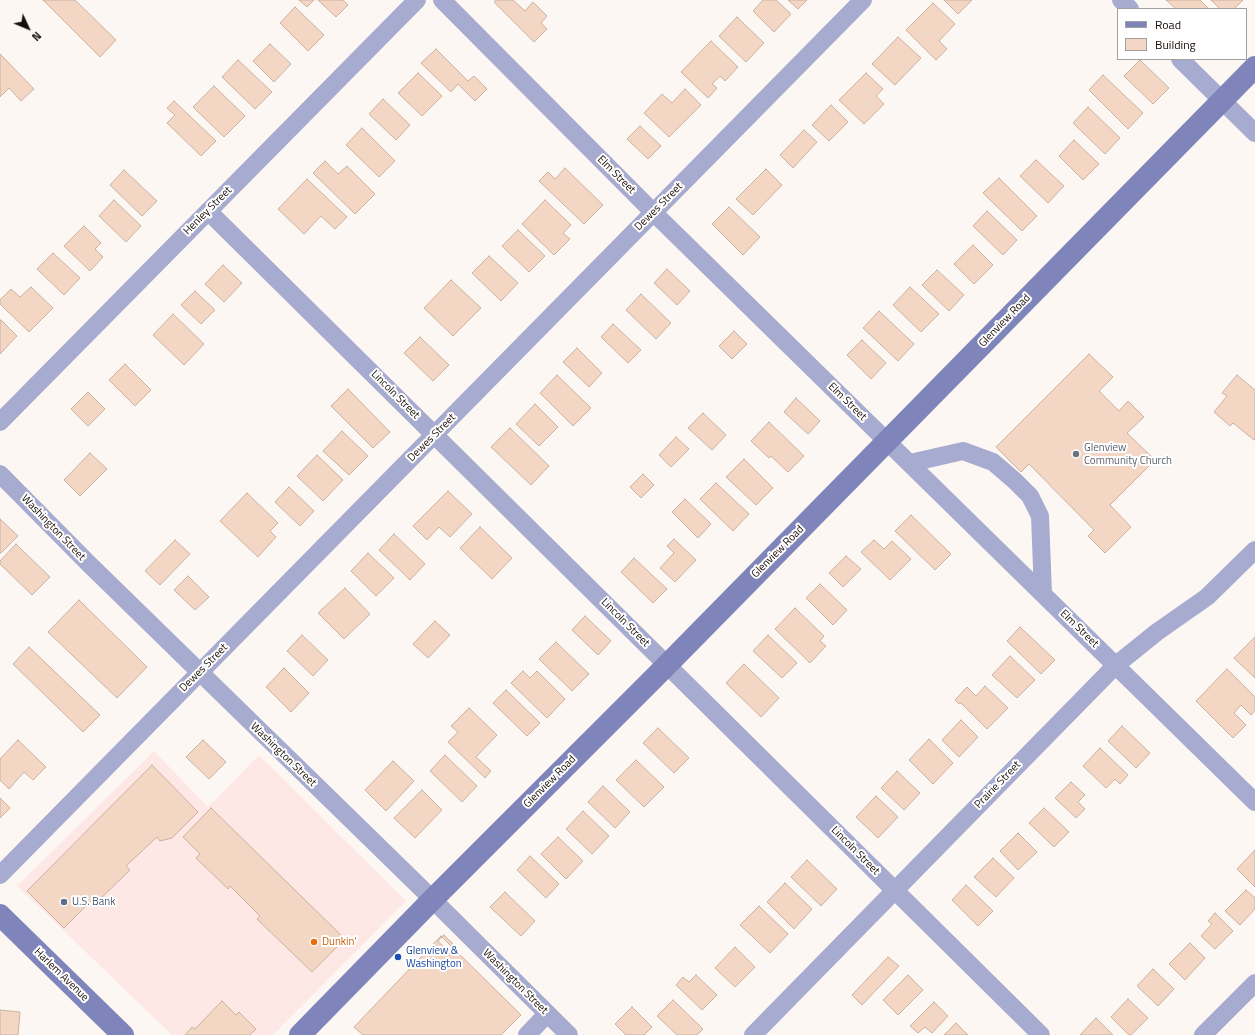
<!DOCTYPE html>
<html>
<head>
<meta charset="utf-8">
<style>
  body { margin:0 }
  #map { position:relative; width:1255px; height:1035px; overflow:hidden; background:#fdf7f3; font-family:"Titillium Web",sans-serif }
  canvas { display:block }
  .legend { position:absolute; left:1117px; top:8px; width:130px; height:52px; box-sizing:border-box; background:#fff; border:1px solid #a29f9c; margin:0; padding:5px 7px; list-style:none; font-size:12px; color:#170e08 }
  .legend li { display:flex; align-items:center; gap:8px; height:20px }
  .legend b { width:20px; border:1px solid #a29f9c }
  .north { position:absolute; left:8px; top:8px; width:40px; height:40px; -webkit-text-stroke:3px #fff; paint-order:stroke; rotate:134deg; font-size:11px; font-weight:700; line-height:16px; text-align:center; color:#170e08 }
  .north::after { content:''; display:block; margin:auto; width:14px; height:18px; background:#170e08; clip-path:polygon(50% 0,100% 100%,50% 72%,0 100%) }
</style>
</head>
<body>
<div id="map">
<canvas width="1255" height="1035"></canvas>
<ul class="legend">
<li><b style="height:5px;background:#7f85ba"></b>Road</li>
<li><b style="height:11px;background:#f3d6c4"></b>Building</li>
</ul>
<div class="north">N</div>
</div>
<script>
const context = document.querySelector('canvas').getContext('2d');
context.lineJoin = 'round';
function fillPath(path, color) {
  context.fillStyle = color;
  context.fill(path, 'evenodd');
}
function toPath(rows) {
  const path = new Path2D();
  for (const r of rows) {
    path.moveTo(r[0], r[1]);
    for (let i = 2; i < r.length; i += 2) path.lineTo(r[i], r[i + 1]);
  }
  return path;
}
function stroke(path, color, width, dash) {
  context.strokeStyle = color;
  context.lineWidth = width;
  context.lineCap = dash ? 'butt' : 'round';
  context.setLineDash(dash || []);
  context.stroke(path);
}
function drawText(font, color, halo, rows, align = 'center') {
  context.font = font + ' "Titillium Web",sans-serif';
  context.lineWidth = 4;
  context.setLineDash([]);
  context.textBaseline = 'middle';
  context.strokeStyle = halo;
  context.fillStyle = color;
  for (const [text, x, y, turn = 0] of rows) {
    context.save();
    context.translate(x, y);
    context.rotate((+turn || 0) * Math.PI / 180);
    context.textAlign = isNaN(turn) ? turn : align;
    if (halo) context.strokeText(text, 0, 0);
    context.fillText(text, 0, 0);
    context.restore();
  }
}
fillPath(toPath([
  [154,751,208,807,259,755,406,901,273,1035,172,1035,17,886]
]), '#fee8e6');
const building = toPath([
  [43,0,75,0,116,40,100,57,43,0],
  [299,0,314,0,307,7,299,0],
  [318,0,343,0,348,5,336,17,318,0],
  [496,0,513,0,525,11,533,2,547,16,541,23,547,29,534,42,494,2,496,0],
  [763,0,776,0,791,14,774,32,753,11,763,0],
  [788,0,807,0,798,9,788,0],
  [944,0,972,0,958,14,944,0],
  [1166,0,1200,0,1209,9,1176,9,1166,0],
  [1211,0,1243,0,1234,9,1220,9,1211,0],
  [933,3,955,24,939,41,947,49,936,60,906,30,933,3],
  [295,7,324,35,308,51,280,23,295,7],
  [737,17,764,43,746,62,719,36,737,17],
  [898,37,921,58,895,85,872,64,898,37],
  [711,41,738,67,725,81,720,76,712,84,717,88,708,98,681,72,711,41],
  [270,44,291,64,274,82,253,61,270,44],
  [436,49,468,81,474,76,487,89,475,101,458,84,451,92,421,63,436,49],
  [0,54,34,89,21,101,9,88,0,97,0,54],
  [238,60,272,92,255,109,222,77,238,60],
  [1140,60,1169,88,1153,104,1124,76,1140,60],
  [418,73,442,96,422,116,398,93,418,73],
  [866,73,883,89,876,96,884,104,864,124,839,100,866,73],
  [1103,75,1143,113,1128,129,1089,90,1103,75],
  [214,86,245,116,224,137,193,107,214,86],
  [685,89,701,105,669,137,644,113,662,94,672,103,685,89],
  [383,99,410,125,396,140,369,114,383,99],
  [174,101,216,141,201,156,167,123,175,115,167,108,174,101],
  [831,105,848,122,829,141,812,125,831,105],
  [1088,107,1120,138,1105,154,1073,123,1088,107],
  [640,126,661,146,648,159,627,139,640,126],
  [362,128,395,161,379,177,346,145,362,128],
  [804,130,817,142,793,168,780,155,804,130],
  [1074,140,1099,164,1083,180,1059,156,1074,140],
  [1036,160,1064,186,1048,203,1020,176,1036,160],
  [325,161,338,174,347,166,375,194,355,214,313,173,325,161],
  [565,168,603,205,584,224,539,181,548,172,555,179,565,168],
  [766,169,782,185,753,215,736,199,766,169],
  [124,170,157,201,142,216,110,185,124,170],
  [999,178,1037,216,1022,231,983,193,999,178],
  [307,179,347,217,335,229,321,216,304,234,278,209,307,179],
  [114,200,141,226,126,242,99,216,114,200],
  [545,200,571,225,563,233,570,239,554,255,522,224,545,200],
  [729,207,760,237,743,255,712,224,729,207],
  [987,211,1017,240,1003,255,973,226,987,211],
  [84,226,101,243,95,249,103,257,90,271,64,246,84,226],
  [518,230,545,256,529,272,502,246,518,230],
  [973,245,993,265,974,284,954,264,973,245],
  [53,253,80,278,64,295,37,269,53,253],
  [489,256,518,283,501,301,472,273,489,256],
  [223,265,242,283,224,302,205,284,223,265],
  [667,269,690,291,677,305,654,283,667,269],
  [937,270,964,295,949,311,922,285,937,270],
  [451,280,481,308,453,336,424,308,451,280],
  [31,287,53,308,29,332,0,304,0,300,11,289,20,297,31,287],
  [910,287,939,314,921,332,893,305,910,287],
  [195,291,215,310,201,324,181,305,195,291],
  [641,294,671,323,656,339,626,310,641,294],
  [879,311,914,344,898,361,863,328,879,311],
  [173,314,204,344,184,365,153,335,173,314],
  [0,320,1,320,17,336,0,354,0,320],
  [613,324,641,350,628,363,601,337,613,324],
  [734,331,747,344,732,359,719,346,734,331],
  [420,337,449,365,433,381,404,353,420,337],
  [862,340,886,363,871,379,847,355,862,340],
  [577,348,602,373,589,387,563,362,577,348],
  [1089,354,1113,377,1099,391,1119,411,1128,401,1144,417,1127,433,1155,460,1110,505,1131,527,1105,553,1088,536,1094,530,1029,464,1021,472,996,447,1089,354],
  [125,364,151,390,135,406,109,380,125,364],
  [557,375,591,408,573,426,540,393,557,375],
  [1237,375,1255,390,1255,439,1254,440,1233,423,1230,426,1214,412,1227,396,1222,393,1237,375],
  [348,389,390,432,373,448,331,406,348,389],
  [88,392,105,409,88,426,71,409,88,392],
  [796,398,820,421,808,434,784,412,796,398],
  [535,404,558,427,539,446,516,424,535,404],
  [703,413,726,435,712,450,688,428,703,413],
  [769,422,804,456,788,472,771,456,769,458,751,441,769,422],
  [510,428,549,466,531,485,491,447,510,428],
  [342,431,368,456,349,475,323,451,342,431],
  [676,437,689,449,671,467,659,455,676,437],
  [90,453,107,469,80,496,64,480,90,453],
  [317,455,343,480,323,501,297,476,317,455],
  [744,459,773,488,756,505,726,477,744,459],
  [643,474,654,485,641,498,630,487,643,474],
  [716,483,749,514,733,531,700,499,716,483],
  [289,487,314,511,300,526,275,502,289,487],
  [448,491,472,514,450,537,439,527,427,540,413,526,448,491],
  [247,493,278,523,270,531,276,537,258,557,220,521,247,493],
  [685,499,711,524,698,538,672,512,685,499],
  [911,515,951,554,935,570,895,531,911,515],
  [0,519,18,536,1,553,0,553,0,519],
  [480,527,512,558,492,579,460,548,480,527],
  [394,534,425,564,410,580,379,550,394,534],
  [674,539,696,560,675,582,660,568,674,553,667,546,674,539],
  [175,540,190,554,160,585,145,571,175,540],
  [874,540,884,549,892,541,911,559,890,580,861,552,874,540],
  [16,544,50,577,32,595,0,564,0,561,16,544],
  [368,553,394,578,376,596,351,571,368,553],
  [846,556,861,569,843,587,829,573,846,556],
  [634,558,667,589,653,603,621,572,634,558],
  [188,576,209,597,195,610,174,590,188,576],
  [820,584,847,610,833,625,806,598,820,584],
  [345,588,370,614,344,639,318,613,345,588],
  [79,600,147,667,117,698,48,632,79,600],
  [795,608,824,636,820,641,826,646,810,663,775,629,795,608],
  [585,616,611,641,598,655,572,630,585,616],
  [435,621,450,635,428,658,413,644,435,621],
  [1020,627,1055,660,1041,674,1007,641,1020,627],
  [302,635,328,660,313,676,287,651,302,635],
  [768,635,797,663,782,678,753,651,768,635],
  [1255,637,1255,678,1234,658,1255,637],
  [556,642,589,674,572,691,539,659,556,642],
  [29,647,100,715,83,732,13,664,29,647],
  [1010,656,1035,680,1017,698,992,675,1010,656],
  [744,664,779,698,761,717,726,683,744,664],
  [284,668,309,693,291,712,266,687,284,668],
  [1227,669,1255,697,1255,710,1251,715,1241,705,1234,713,1246,725,1233,738,1196,701,1227,669],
  [523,671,530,678,537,671,565,699,547,718,511,683,523,671],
  [985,686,1008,708,987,729,961,703,959,704,955,700,967,687,976,696,985,686],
  [506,690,540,723,527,736,493,703,506,690],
  [469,708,497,735,476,757,491,771,485,778,448,742,458,732,451,726,469,708],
  [961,720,978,737,959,757,942,740,961,720],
  [1122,726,1150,753,1136,768,1108,741,1122,726],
  [658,728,689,758,674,773,643,743,658,728],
  [929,739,953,763,933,784,909,760,929,739],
  [18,740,46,767,33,780,24,772,9,789,0,780,0,759,18,740],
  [203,740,226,762,209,779,186,757,203,740],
  [1100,748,1128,775,1120,784,1115,779,1106,788,1083,766,1100,748],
  [445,755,477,786,462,802,430,771,445,755],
  [636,760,664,787,644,807,616,780,636,760],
  [393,761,414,781,386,811,365,790,393,761],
  [152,765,198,812,172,838,160,841,157,837,126,866,130,870,97,902,93,899,64,928,27,891,152,765],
  [897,771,920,793,904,810,881,788,897,771],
  [1071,782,1085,795,1078,802,1085,809,1076,818,1055,798,1071,782],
  [603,786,630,812,615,828,588,802,603,786],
  [422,790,442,810,415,838,394,818,422,790],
  [876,796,898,817,878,838,856,817,876,796],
  [0,798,10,808,0,818,0,798],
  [211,808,345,939,312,972,257,919,260,916,230,886,228,889,196,858,200,854,183,837,211,808],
  [1044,808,1069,832,1054,847,1029,823,1044,808],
  [583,811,609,836,592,854,566,829,583,811],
  [1018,833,1037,852,1018,870,1000,851,1018,833],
  [558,837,583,861,566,879,541,854,558,837],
  [1255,850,1255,887,1237,869,1255,850],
  [530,856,559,884,546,898,517,870,530,856],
  [993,858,1014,878,996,897,974,877,993,858],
  [807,860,837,889,821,906,791,877,807,860],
  [785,883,812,909,794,929,767,902,785,883],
  [966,885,993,911,978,926,952,900,966,885],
  [1246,890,1255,898,1255,909,1240,925,1225,911,1246,890],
  [505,892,535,921,521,936,490,907,505,892],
  [759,906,788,934,770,953,740,925,759,906],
  [1215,913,1233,931,1215,949,1201,936,1212,924,1208,921,1215,913],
  [444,935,457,948,451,955,438,941,444,935],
  [441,936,521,1015,501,1035,363,1035,354,1027,441,936],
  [1190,943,1205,958,1185,980,1169,964,1190,943],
  [735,947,755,967,735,987,715,968,735,947],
  [888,957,899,966,862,1005,852,995,888,957],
  [1153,969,1174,989,1158,1006,1137,986,1153,969],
  [696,975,717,995,702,1010,676,985,683,977,689,982,696,975],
  [908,975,923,990,898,1015,883,1000,908,975],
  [1128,999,1148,1018,1131,1035,1129,1035,1111,1017,1128,999],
  [673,1000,703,1029,697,1035,677,1035,657,1016,673,1000],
  [222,1001,236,1015,239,1012,256,1029,250,1035,185,1035,192,1027,195,1029,222,1001],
  [934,1002,948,1016,932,1033,925,1027,918,1033,910,1026,934,1002],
  [632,1007,652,1027,644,1035,626,1035,615,1024,632,1007],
  [0,1010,20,1012,18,1035,0,1035,0,1010],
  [1096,1018,1113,1035,1080,1035,1096,1018],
  [956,1023,968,1035,944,1035,956,1023]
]);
fillPath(building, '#f3d6c4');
stroke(building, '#ccb19f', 1);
stroke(toPath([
  [442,0,654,213,1255,802],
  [1121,0,1130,9],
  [1180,59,1255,133],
  [208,211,1041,1035],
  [0,422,417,0],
  [910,463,963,451,993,462,1015,481,1030,496,1040,516,1043,594],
  [0,474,88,563,418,885,569,1035],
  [0,875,863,0],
  [527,1035,547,1014],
  [753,1035,1116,665,1157,632,1207,597,1255,550],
  [1203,1035,1255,983]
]), '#a6abcf', 18);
stroke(toPath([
  [0,915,123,1035],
  [300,1035,432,900,667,665,1255,67]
]), '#7f85ba', 22);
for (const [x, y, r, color] of [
  [1076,454,4,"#6b7280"],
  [64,902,4,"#5c6f8a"],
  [314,942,4,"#e8710a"],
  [398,957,4,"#1a4fb4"]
]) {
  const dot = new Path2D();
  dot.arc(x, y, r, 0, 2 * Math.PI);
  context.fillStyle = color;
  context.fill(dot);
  stroke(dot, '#fff', 1.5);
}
drawText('11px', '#170e08', '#fff', [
  ["Elm Street",616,175,45],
  ["Dewes Street",659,207,-45],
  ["Henley Street",208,211,-45],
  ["Glenview Road",1005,321,-46],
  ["Lincoln Street",395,395,45],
  ["Elm Street",847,402,44],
  ["Dewes Street",432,438,-45],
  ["Washington Street",53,528,46],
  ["Glenview Road",778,552,-45],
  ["Lincoln Street",625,623,45],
  ["Elm Street",1079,629,44],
  ["Dewes Street",204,668,-45],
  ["Washington Street",283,755,44],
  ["Glenview Road",550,782,-45],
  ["Prairie Street",998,785,-46],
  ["Lincoln Street",855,851,45],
  ["Harlem Avenue",61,975,44],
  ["Washington Street",515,982,45]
]);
drawText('11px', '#5b616d', '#fff', [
  ["Glenview",1084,448],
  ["Community Church",1084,461]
], 'left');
drawText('11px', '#4e5e75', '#fff', [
  ["U.S. Bank",72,902]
], 'left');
drawText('11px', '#c56008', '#fff', [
  ["Dunkin'",322,942]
], 'left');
drawText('11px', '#164399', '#fff', [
  ["Glenview &",406,951],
  ["Washington",406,964]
], 'left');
</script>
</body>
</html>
